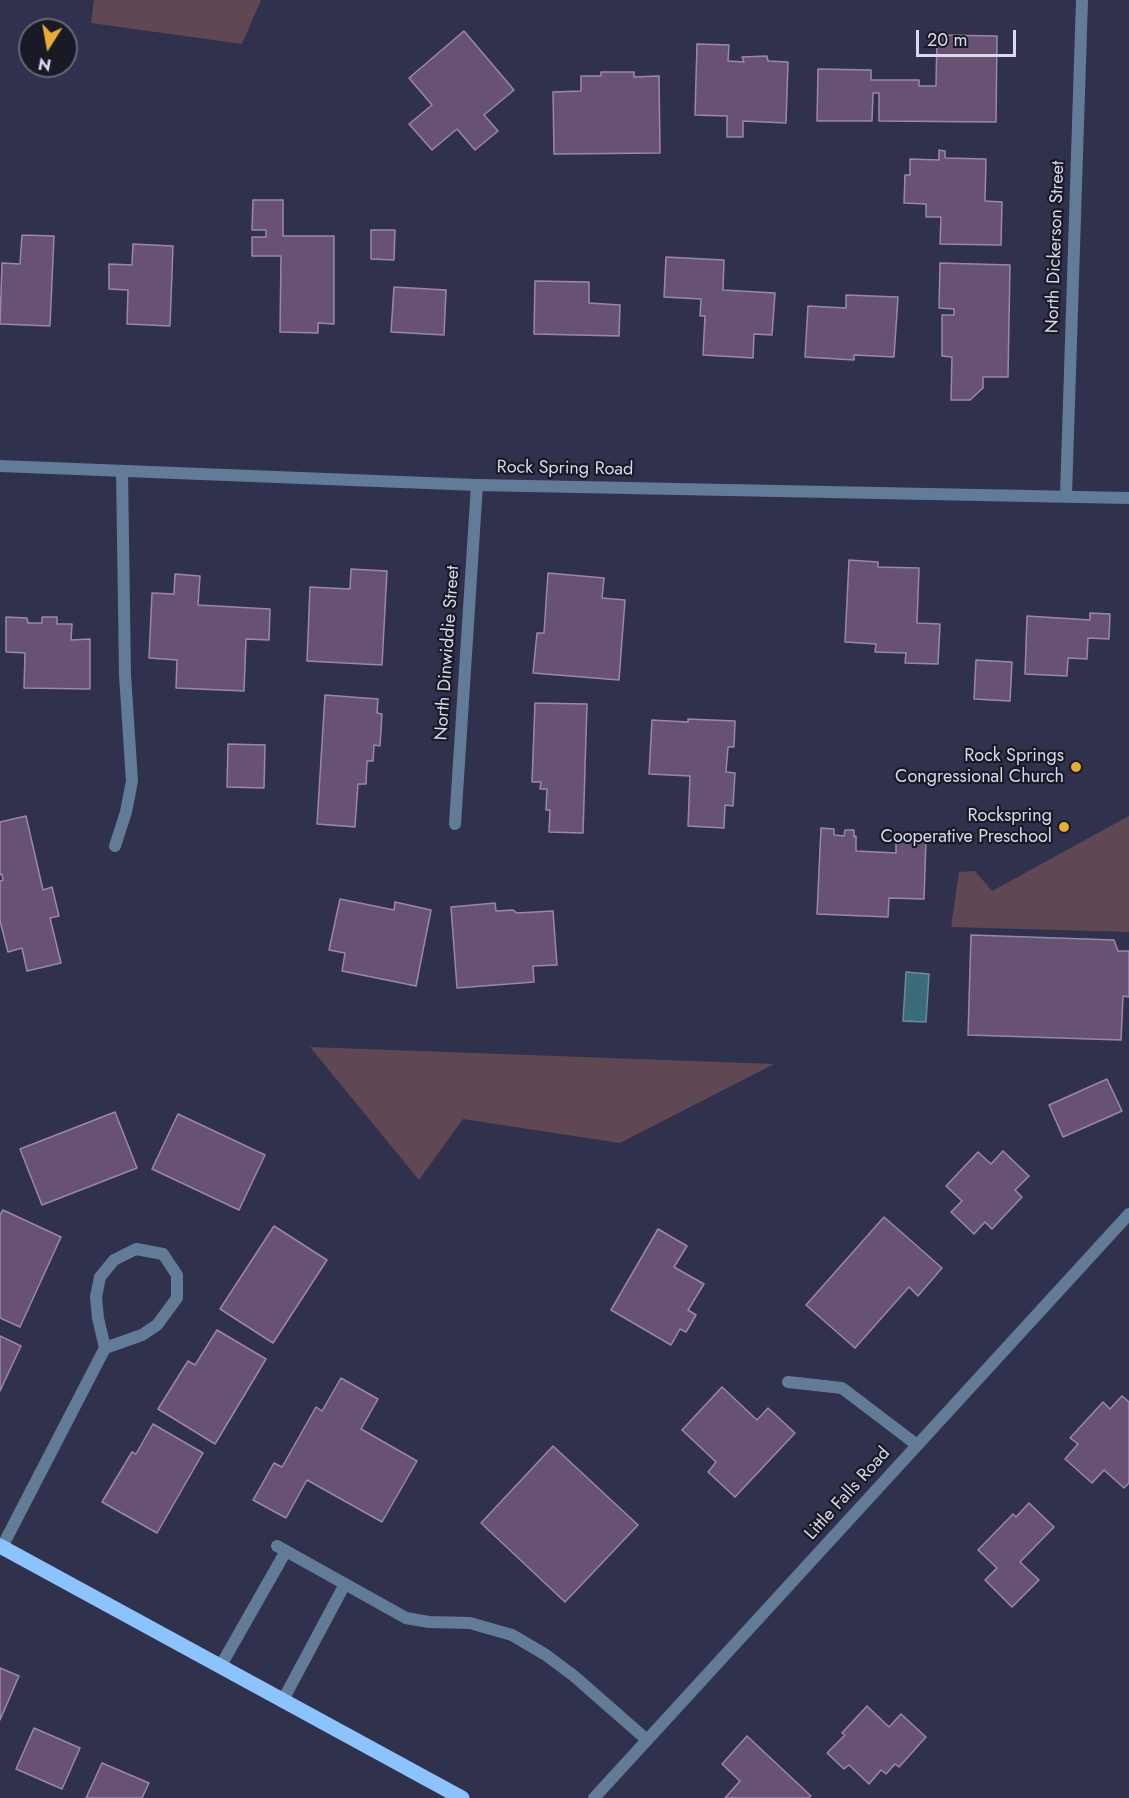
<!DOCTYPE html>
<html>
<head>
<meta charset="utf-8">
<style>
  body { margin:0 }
  #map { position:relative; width:1129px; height:1798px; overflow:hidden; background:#30314d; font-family:Jost,sans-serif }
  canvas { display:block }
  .north { position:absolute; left:18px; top:18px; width:60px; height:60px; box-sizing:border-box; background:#1a1a27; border:2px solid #666776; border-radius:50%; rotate:191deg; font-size:16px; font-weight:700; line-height:24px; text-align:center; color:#d8daec }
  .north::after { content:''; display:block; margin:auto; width:21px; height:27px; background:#e5ad35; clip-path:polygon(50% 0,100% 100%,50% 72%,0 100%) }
  .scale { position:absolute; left:916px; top:30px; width:100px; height:27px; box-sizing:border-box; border:3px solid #d8daec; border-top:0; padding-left:8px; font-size:18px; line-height:21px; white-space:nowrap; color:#d8daec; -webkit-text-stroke:4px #1a1a27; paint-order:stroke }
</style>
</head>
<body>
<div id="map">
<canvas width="1129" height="1798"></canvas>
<div class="north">N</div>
<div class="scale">20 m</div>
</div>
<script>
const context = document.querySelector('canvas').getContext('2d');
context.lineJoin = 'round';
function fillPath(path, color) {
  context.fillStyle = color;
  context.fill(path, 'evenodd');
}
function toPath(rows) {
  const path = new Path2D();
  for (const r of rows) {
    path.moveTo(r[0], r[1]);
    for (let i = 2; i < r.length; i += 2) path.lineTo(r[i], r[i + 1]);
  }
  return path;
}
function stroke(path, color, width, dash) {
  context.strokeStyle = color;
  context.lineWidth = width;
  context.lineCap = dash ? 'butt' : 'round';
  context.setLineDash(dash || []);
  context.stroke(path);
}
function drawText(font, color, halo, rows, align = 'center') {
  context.font = font + ' Jost,sans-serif';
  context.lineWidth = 4.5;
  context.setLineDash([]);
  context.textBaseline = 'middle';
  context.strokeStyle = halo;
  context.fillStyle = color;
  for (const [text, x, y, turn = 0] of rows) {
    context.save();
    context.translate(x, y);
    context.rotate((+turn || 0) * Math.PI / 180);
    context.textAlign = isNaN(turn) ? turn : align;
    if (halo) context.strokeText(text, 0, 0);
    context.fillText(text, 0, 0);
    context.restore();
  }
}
fillPath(toPath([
  [94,0,261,0,242,44,91,23],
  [1129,816,1129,932,951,927,959,872,975,871,992,891],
  [310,1047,774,1064,620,1143,463,1119,419,1180]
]), '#5f4854');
const water = toPath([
  [906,972,929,974,926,1022,903,1021,906,972]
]);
fillPath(water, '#3b6c7a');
stroke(water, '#6a8d9c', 1.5);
const building = toPath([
  [464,31,514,90,484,115,498,131,475,150,457,129,432,150,409,124,432,105,409,78,464,31],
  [937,35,997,36,996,122,879,121,879,93,873,93,872,121,817,121,818,69,871,70,871,80,919,80,919,86,936,86,937,35],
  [697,44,729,45,728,61,744,62,742,57,767,56,768,61,788,62,786,123,743,121,743,137,727,137,727,116,695,115,697,44],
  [601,72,634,72,634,77,659,76,660,153,554,154,553,92,581,91,581,76,601,76,601,72],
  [939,150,945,151,945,158,986,159,985,201,1002,202,1001,245,940,244,941,217,926,217,926,204,904,203,905,175,910,175,910,159,939,160,939,150],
  [253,200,283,200,283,236,334,236,334,324,318,323,318,333,280,332,281,256,252,256,252,237,266,237,266,230,252,230,253,200],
  [371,230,395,230,394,260,371,259,371,230],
  [22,235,54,236,50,326,0,324,2,263,20,264,22,235],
  [133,244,173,246,170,326,127,324,128,290,109,289,109,264,132,265,133,244],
  [666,257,724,260,723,290,775,293,772,335,754,334,753,358,703,355,705,316,700,316,701,299,664,297,666,257],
  [940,263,1010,265,1008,377,983,377,983,388,970,400,951,400,952,357,942,356,942,315,954,315,954,309,939,308,940,263],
  [535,281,589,282,589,303,620,305,619,336,534,334,535,281],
  [394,287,446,290,444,335,391,332,394,287],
  [846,295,898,297,894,357,854,355,854,360,805,357,808,306,846,308,846,295],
  [849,560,878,562,878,567,919,568,917,623,940,624,938,664,905,663,906,653,875,652,876,644,845,642,849,560],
  [351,569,387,571,382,665,307,661,310,587,350,589,351,569],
  [548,573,604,578,602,598,625,600,619,680,533,673,537,633,544,633,548,573],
  [175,574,200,576,198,605,270,609,269,640,246,639,244,691,176,688,177,660,149,658,152,593,174,594,175,574],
  [1090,613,1110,614,1109,639,1088,638,1087,659,1068,658,1067,676,1025,674,1027,616,1090,620,1090,613],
  [6,617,27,618,28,623,42,623,42,617,57,617,57,624,72,624,71,640,90,639,90,689,24,688,25,653,6,652,6,617],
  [976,660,1012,662,1010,701,974,699,976,660],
  [325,695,378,699,377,713,382,714,380,746,374,745,373,761,367,761,366,784,358,784,355,827,317,824,325,695],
  [535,703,587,704,583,833,549,832,550,810,546,810,547,789,540,789,541,782,532,782,535,703],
  [688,719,735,721,734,747,728,747,726,772,735,773,733,806,725,805,724,828,688,826,690,776,649,774,652,720,688,722,688,719],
  [228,744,265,745,264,788,227,787,228,744],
  [26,816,43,890,52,887,59,916,50,918,61,963,27,971,22,948,8,952,0,921,0,881,3,880,2,874,0,875,0,822,26,816],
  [821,828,834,829,834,835,844,836,845,830,854,830,854,837,856,836,856,851,896,853,896,839,926,840,924,899,889,898,888,917,817,914,821,828],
  [340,899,394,910,395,902,431,910,416,986,342,971,345,953,329,950,340,899],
  [495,903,496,911,513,910,517,913,553,911,557,965,533,966,534,982,457,988,451,907,495,903],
  [971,935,1114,940,1118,951,1129,951,1129,997,1123,996,1121,1040,968,1035,971,935],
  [1107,1079,1122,1111,1063,1137,1049,1105,1107,1079],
  [115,1112,137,1168,42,1205,20,1149,115,1112],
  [178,1114,265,1155,239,1210,152,1169,178,1114],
  [1003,1151,1029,1176,1015,1190,1022,1197,992,1229,985,1222,974,1234,951,1212,962,1201,946,1186,978,1152,991,1164,1003,1151],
  [3,1210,61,1237,20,1327,0,1318,0,1215,3,1210],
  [884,1217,942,1268,918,1296,909,1287,855,1348,806,1305,884,1217],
  [274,1226,327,1260,273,1343,220,1309,274,1226],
  [658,1229,687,1246,674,1267,704,1284,688,1310,696,1315,686,1332,680,1329,671,1345,611,1310,658,1229],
  [217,1330,266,1359,215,1444,158,1409,188,1361,195,1365,217,1330],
  [0,1336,21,1346,0,1391,0,1336],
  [341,1378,378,1399,361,1429,417,1461,382,1522,307,1480,286,1518,253,1500,274,1463,282,1467,316,1407,322,1411,341,1378],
  [722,1387,757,1420,768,1408,795,1433,735,1497,708,1472,716,1462,682,1430,722,1387],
  [1122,1396,1129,1402,1129,1483,1124,1488,1104,1470,1092,1483,1065,1459,1078,1444,1070,1438,1103,1402,1110,1409,1122,1396],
  [153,1424,203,1453,157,1533,102,1502,132,1452,136,1454,153,1424],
  [553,1446,638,1525,565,1602,481,1523,553,1446],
  [1029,1503,1054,1527,1020,1562,1039,1580,1012,1607,985,1580,997,1568,978,1550,1013,1514,1016,1517,1029,1503],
  [0,1668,19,1676,0,1720,0,1668],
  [867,1706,889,1727,901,1714,926,1737,899,1767,895,1764,886,1774,881,1770,869,1784,849,1765,844,1769,827,1753,845,1735,842,1733,867,1706],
  [34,1728,80,1748,62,1789,16,1769,34,1728],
  [747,1736,811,1796,808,1798,725,1798,740,1781,722,1764,747,1736],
  [102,1763,149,1783,142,1798,86,1798,102,1763]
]);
fillPath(building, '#685273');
stroke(building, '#9c88a6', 1.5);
stroke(toPath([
  [115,846,126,812,132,781,125,675,122,471],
  [788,1382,842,1388,917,1445],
  [277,1546,406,1618,429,1622,470,1623,512,1635,546,1655,574,1676,647,1740],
  [2,1547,105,1348,142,1335,157,1325,177,1298,177,1275,163,1254,136,1249,114,1260,100,1277,96,1297,98,1318,105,1348],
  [220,1667,286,1551],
  [283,1700,345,1584]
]), '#627c98', 12);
stroke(toPath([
  [1066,495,1082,0],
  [455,824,477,485]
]), '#627c98', 12);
stroke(toPath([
  [0,466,477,485,1129,498],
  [594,1798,1129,1214]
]), '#627c98', 12);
stroke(toPath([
  [0,1546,462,1798]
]), '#8dc3fc', 15);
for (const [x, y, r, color] of [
  [1076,767,6,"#e5ad35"],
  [1064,827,6,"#e5ad35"]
]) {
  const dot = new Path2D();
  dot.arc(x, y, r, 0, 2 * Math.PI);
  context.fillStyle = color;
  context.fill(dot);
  stroke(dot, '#1a1a27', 2);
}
drawText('18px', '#d8daec', '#1a1a27', [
  ["North Dickerson Street",1056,247,-88],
  ["Rock Spring Road",565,469,1],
  ["North Dinwiddie Street",448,653,-86],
  ["Little Falls Road",848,1494,-48]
]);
drawText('18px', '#d8daec', '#1a1a27', [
  ["Rock Springs",1064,757],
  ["Congressional Church",1064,778],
  ["Rockspring",1052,817],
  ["Cooperative Preschool",1052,838]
], 'right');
</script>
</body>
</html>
